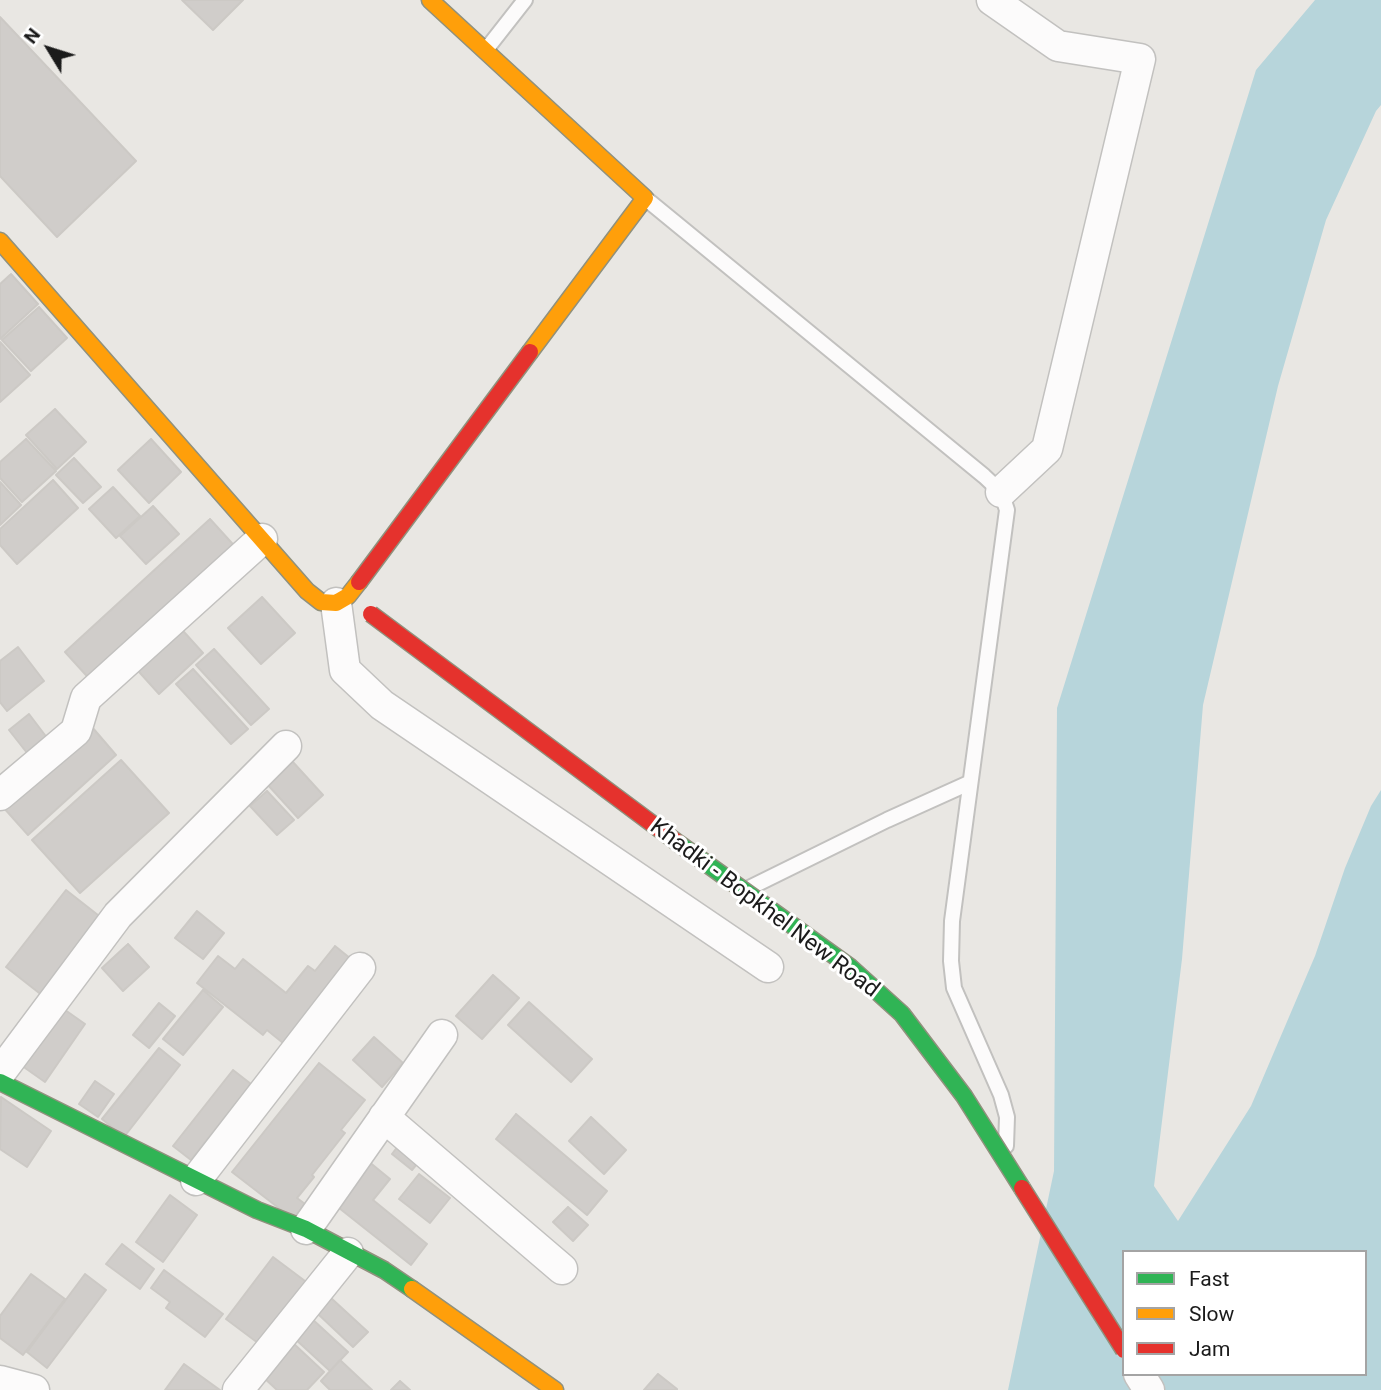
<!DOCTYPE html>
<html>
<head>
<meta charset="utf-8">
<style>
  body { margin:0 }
  #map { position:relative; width:1381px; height:1390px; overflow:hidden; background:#e9e7e3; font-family:Roboto,sans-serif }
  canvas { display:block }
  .legend { position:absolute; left:1122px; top:1250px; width:245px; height:126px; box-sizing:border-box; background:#fff; border:2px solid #a4a4a4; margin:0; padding:9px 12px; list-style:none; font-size:21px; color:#1b1b1b }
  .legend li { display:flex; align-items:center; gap:14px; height:35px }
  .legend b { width:35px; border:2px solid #a4a4a4 }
  .north { position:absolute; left:14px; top:14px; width:70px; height:70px; -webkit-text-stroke:5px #fff; paint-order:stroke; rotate:308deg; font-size:19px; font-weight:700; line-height:28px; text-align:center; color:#1b1b1b }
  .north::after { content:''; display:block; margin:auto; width:24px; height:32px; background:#1b1b1b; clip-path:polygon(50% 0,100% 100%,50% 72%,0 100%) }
</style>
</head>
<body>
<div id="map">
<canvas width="1381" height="1390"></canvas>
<ul class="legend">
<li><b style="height:9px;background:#30b455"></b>Fast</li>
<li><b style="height:9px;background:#ff9f0a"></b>Slow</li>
<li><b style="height:9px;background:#e5322d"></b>Jam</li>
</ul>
<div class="north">N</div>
</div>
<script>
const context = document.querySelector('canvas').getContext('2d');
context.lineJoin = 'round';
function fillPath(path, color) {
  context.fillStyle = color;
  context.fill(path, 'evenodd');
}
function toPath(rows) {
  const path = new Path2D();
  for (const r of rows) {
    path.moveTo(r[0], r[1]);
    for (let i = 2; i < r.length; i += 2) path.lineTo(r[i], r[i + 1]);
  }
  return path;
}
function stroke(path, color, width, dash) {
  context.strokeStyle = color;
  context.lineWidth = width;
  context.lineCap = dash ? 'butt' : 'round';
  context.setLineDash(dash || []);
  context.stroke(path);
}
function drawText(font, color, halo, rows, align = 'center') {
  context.font = font + ' Roboto,sans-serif';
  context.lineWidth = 6;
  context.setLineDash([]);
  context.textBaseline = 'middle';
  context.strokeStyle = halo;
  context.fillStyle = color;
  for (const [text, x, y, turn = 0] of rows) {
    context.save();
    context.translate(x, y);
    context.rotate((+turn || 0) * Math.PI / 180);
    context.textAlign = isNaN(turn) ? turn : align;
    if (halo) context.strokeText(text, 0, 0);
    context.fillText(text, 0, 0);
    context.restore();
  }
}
fillPath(toPath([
  [1315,0,1381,0,1381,105,1376,111,1326,220,1278,386,1203,705,1182,959,1154,1186,1178,1221,1251,1106,1315,956,1345,868,1371,806,1381,790,1381,1390,1008,1390,1054,1171,1057,708,1256,70],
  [1124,1252,1365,1252,1365,1374,1124,1374]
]), '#b7d5db');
const building = toPath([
  [182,0,243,0,213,30,182,0],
  [0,17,136,161,57,237,0,176,0,17],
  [11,274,38,304,0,339,0,284,11,274],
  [39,307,67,338,31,371,2,340,39,307],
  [0,342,30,375,0,402,0,342],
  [55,409,86,442,57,469,26,435,55,409],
  [26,439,56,471,22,502,0,478,0,462,26,439],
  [151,439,181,472,149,503,118,470,151,439],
  [74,458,101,487,83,503,56,475,74,458],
  [53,480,78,508,17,564,0,545,0,529,53,480],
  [0,482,21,505,0,525,0,482],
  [113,487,140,516,116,538,89,509,113,487],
  [153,506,179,534,146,564,120,536,153,506],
  [210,519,240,552,95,685,65,652,210,519],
  [262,597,295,633,261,664,228,628,262,597],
  [175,622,203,653,159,694,131,663,175,622],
  [18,647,44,681,7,711,0,702,0,661,18,647],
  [214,649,269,709,251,725,196,665,214,649],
  [193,669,248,729,231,744,176,684,193,669],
  [29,714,51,743,31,758,9,730,29,714],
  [92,727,116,755,28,835,3,807,92,727],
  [121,760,169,813,80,893,32,840,121,760],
  [292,761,323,795,298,818,267,784,292,761],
  [267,791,294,820,277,835,250,806,267,791],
  [66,890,103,919,43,996,6,967,66,890],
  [197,911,224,933,203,959,175,938,197,911],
  [128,944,149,967,123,991,102,968,128,944],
  [335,946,356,963,288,1047,267,1030,263,1035,197,983,218,956,235,969,243,959,286,993,308,966,315,971,335,946],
  [493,975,519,998,482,1039,456,1016,493,975],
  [203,990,223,1007,183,1055,163,1039,203,990],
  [529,1002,592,1059,571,1082,508,1025,529,1002],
  [159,1003,175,1016,149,1048,133,1035,159,1003],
  [58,1005,85,1024,45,1082,18,1063,58,1005],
  [374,1037,403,1063,382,1087,353,1060,374,1037],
  [159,1048,180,1065,124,1137,102,1119,159,1048],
  [319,1063,365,1100,341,1130,345,1133,312,1175,314,1177,297,1198,305,1204,293,1219,232,1172,319,1063],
  [233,1070,251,1084,191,1160,173,1146,233,1070],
  [95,1081,114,1094,98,1117,79,1104,95,1081],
  [1,1097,51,1131,27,1167,0,1149,1,1097],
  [516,1114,607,1191,587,1215,496,1139,516,1114],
  [591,1117,626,1150,604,1174,569,1141,591,1117],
  [401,1142,421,1159,412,1170,392,1154,401,1142],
  [368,1161,390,1179,373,1200,427,1244,411,1265,334,1204,368,1161],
  [419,1174,450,1198,430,1223,399,1199,419,1174],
  [170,1195,197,1215,163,1262,136,1242,170,1195],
  [568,1207,588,1225,573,1241,553,1222,568,1207],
  [122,1244,154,1269,140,1289,106,1264,122,1244],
  [273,1257,309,1284,262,1346,226,1319,273,1257],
  [164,1270,223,1314,205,1337,166,1308,170,1302,151,1288,164,1270],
  [31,1274,65,1299,23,1355,0,1338,0,1316,31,1274],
  [85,1274,106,1290,47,1368,27,1352,85,1274],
  [331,1298,368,1332,353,1347,318,1314,331,1298],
  [311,1318,348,1352,330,1371,293,1337,311,1318],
  [293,1343,324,1372,307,1390,277,1390,262,1376,293,1343],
  [340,1360,372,1390,330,1390,321,1381,340,1360],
  [184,1364,220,1390,165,1390,184,1364],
  [658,1374,677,1389,677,1390,644,1390,658,1374],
  [400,1381,410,1390,391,1390,400,1381]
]);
fillPath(building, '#d0cdca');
stroke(building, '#ccc9c5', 2);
const lane = toPath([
  [485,51,525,0],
  [645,198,984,476,1001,492,1007,510,952,921,951,961,954,988,1001,1095,1007,1117,1006,1146],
  [747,889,887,820,969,783]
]);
const street = toPath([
  [992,0,1058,46,1140,59,1047,449,1001,492],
  [336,603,345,670,382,705,768,967],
  [0,795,76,731,86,698,262,539],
  [0,1073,118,915,286,746],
  [384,1117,562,1269],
  [196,1180,360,968],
  [306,1229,442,1035],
  [1139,1374,1149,1390],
  [0,1381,34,1390],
  [238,1390,348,1253]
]);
const fast = toPath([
  [0,1082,257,1210,306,1229,384,1270,412,1289]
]);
const slow = toPath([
  [430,0,645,198,530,352],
  [0,241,307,591,321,602,336,603,348,596,359,582],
  [412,1289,555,1390]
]);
const jam = toPath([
  [359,582,530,352]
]);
stroke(lane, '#c2c1bf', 18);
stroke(street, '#c2c1bf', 33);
stroke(fast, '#90917d', 19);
stroke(slow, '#90917d', 19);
stroke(jam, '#90917d', 19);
stroke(lane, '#fcfbfb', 14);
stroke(street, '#fcfbfb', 30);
stroke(fast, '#30b455', 16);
stroke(slow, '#ff9f0a', 16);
stroke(jam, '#e5322d', 16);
const fastBridge = toPath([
  [678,843,850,967,902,1014,964,1096,1022,1188]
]);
const jamBridge = toPath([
  [371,614,678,843],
  [1022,1188,1124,1350]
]);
stroke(fastBridge, '#90917d', 19, []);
stroke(jamBridge, '#90917d', 19, []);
stroke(fastBridge, '#30b455', 16);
stroke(jamBridge, '#e5322d', 16);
drawText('23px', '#1b1b1b', '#fff', [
  ["Khadki - Bopkhel New Road",764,909,37]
]);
</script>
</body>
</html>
